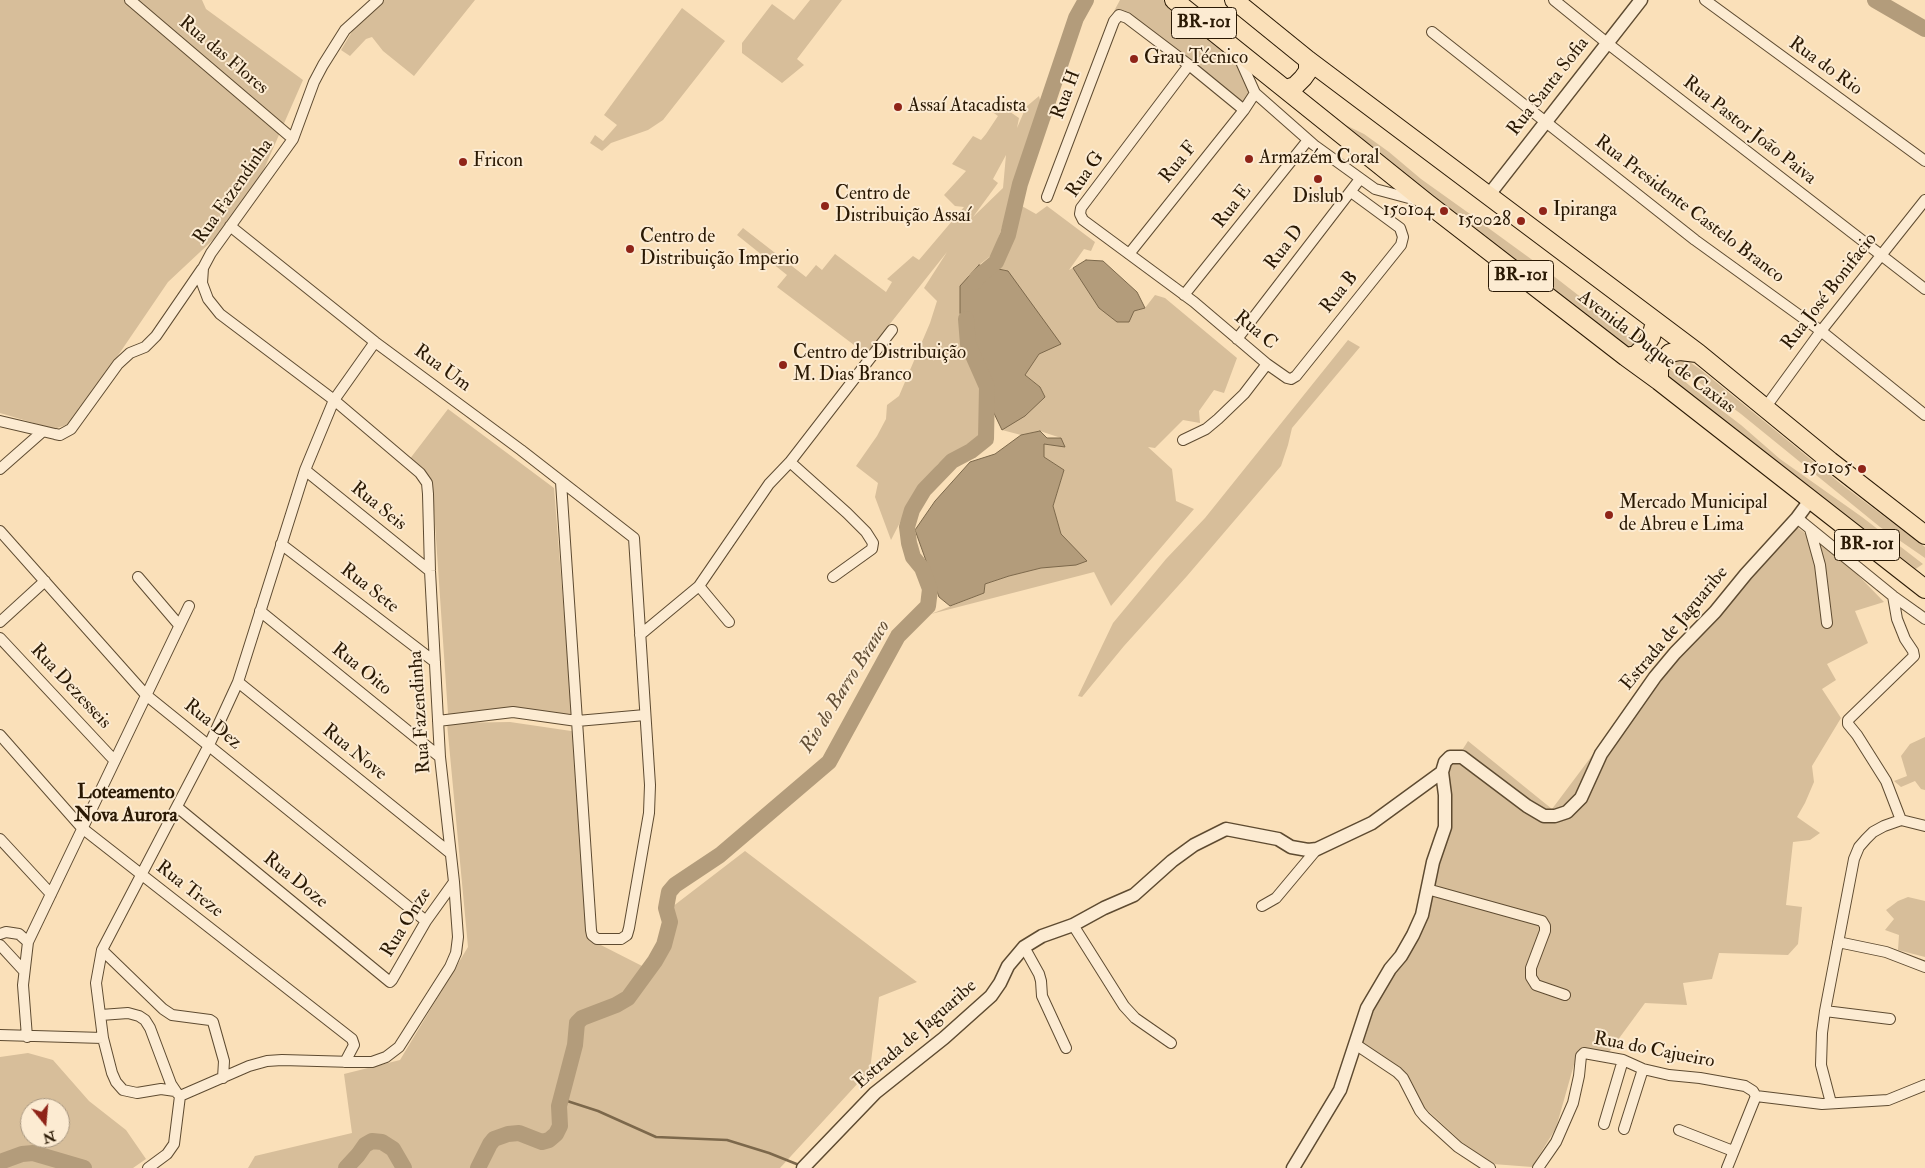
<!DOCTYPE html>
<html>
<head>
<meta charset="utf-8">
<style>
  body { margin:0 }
  #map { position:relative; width:1925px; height:1168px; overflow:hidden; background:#fae0b9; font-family:"IM FELL Double Pica",serif }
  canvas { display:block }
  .north { position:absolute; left:20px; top:1098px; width:50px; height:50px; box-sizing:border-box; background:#fcebd2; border:1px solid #a89780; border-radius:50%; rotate:163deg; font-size:14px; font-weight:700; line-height:20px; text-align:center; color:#2a1904 }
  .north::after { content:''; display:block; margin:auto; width:18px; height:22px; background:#8f2418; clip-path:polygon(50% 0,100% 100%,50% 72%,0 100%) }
</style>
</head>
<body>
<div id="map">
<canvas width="1925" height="1168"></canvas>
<div class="north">N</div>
</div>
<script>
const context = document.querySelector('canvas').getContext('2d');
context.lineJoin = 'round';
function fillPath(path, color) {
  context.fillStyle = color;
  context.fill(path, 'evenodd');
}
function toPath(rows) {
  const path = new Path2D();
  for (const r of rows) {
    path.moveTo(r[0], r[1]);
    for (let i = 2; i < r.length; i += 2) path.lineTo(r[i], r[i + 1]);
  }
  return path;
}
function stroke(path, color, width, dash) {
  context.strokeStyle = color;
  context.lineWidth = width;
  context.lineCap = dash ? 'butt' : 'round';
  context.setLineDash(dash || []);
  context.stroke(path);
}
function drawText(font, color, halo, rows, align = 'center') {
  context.font = font + ' "IM FELL Double Pica",serif';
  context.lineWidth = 4;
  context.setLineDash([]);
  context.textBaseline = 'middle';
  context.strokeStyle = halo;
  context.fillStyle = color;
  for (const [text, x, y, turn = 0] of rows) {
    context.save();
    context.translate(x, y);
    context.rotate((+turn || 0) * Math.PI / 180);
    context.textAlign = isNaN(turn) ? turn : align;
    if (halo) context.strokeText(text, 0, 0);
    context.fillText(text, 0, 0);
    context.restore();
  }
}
fillPath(toPath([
  [0,0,202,0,206,9,303,80,247,208,168,282,72,423,54,429,0,413],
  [383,0,475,0,414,76,383,51,372,37,366,39,350,56,341,50,353,30],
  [810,0,842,0,797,59,804,65,782,83,742,53,742,43,772,4,794,20],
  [1120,0,1163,0,1231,53,1255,94,1241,113,1113,13],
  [682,8,725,41,663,120,648,130,611,143,602,151,590,143,595,135,603,141,617,125,604,115],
  [1039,96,1042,107,993,254,979,265,960,313,985,395,986,432,938,464,915,493,891,540,875,497,878,483,856,466,877,436,886,419,887,405,899,396,930,323,937,301,924,288,947,252,866,354,777,287,787,275,737,235,743,228,806,277,816,265,822,270,835,254,886,292,892,282,887,279,913,256,919,260,964,207,955,206,944,195,966,171,952,164,973,136,981,140,986,134,998,116,991,111,997,103,1019,118,1017,128,1026,107],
  [1006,155,1003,188,973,217,998,183,993,179],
  [1323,114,1364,134,1389,152,1421,179,1470,214,1460,225],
  [1020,205,1036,214,1047,206,1095,242,1091,251,1084,249,1069,270,1073,268,1081,280,1134,311,1145,308,1155,295,1165,298,1237,358,1224,393,1214,390,1199,411,1200,423,1183,420,1155,448,1148,447,1172,469,1176,501,1194,509,1111,606,1094,572,931,614,984,593,985,584,1009,576,1041,568,1061,534,1053,506,1064,470,1044,457,1044,444,1061,438,1040,431,1021,435,1002,430,1044,397,1040,387,1025,375,1039,354,1008,271,991,267,996,262],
  [1476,219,1542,267,1641,344,1628,351,1468,231],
  [1348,340,1360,347,1292,428,1288,445,1281,466,1187,576,1124,646,1082,697,1078,696,1113,623,1166,559,1205,518],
  [1685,359,1700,369,1841,484,1925,547,1925,558,1880,527,1741,414,1669,360],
  [1665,365,1695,390,1741,425,1780,459,1862,517,1923,564,1911,572,1662,379],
  [448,409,554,488,572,714,538,712,448,714,432,480,409,460],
  [1797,527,1852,569,1884,602,1855,611,1868,643,1827,664,1836,680,1822,689,1841,718,1812,766,1814,782,1805,803,1797,817,1820,833,1810,840,1793,842,1786,905,1802,907,1798,944,1788,955,1719,953,1712,979,1683,983,1687,1005,1645,1003,1609,1052,1577,1054,1556,1128,1532,1167,1493,1164,1465,1145,1425,1108,1401,1068,1359,1046,1374,1006,1416,938,1444,832,1442,769,1452,766,1468,741,1552,809,1639,693],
  [510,722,578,732,589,939,648,969,672,907,745,851,917,982,879,997,870,1070,780,1168,248,1168,255,1156,352,1133,344,1074,400,1060,468,947,447,723],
  [1925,737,1925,790,1921,789,1915,781,1901,787,1894,781,1907,776,1901,756,1910,744],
  [1908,897,1925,901,1925,957,1898,950,1899,935,1885,930,1894,919,1886,910,1898,901],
  [28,1053,53,1060,89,1101,126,1130,146,1159,133,1168,0,1168,0,1057],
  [30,1108,60,1108,60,1138,30,1138]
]), '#d7be9a');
const water = toPath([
  [1086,260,1103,261,1137,292,1145,308,1134,311,1129,322,1117,322,1099,308,1073,268,1086,260],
  [979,265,1008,271,1061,344,1039,354,1025,375,1040,387,1045,397,1025,416,1002,430,979,382,960,313,960,286,979,265],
  [1040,431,1047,438,1061,438,1065,447,1044,444,1044,457,1064,470,1053,506,1061,534,1087,561,1076,565,1041,568,1009,576,985,584,984,593,950,606,939,597,915,530,935,501,970,462,995,454,1021,435,1040,431]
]);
fillPath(water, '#b39c7b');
stroke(water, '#7c684b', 1);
stroke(toPath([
  [561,1099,598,1111,656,1137,727,1140,769,1153,799,1165]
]), '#7c684b', 2.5);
stroke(toPath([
  [1875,0,1925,29],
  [975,282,977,278,996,262,1008,235,1020,184,1076,18,1086,0],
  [0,1162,22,1154,33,1153,84,1168],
  [346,1168,358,1155,365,1145,372,1141,382,1142,393,1149,404,1168],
  [478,1168,490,1144,494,1139,508,1134,519,1133,542,1142,549,1140,556,1134,560,1126,559,1106,575,1045,577,1023,582,1018,616,1005,628,998,655,961,664,945,670,922,666,908,669,892,675,885,720,855,829,762,898,636,928,606,930,589,922,568,913,557,909,543,907,527,912,510,924,490,952,461,971,451,986,439,987,387,968,344,966,319]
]), '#b39c7b', 16);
const minor = toPath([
  [130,0,293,139],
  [1554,0,1607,43,1925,289],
  [1705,0,1925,161],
  [1432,32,1695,240,1821,331,1925,415],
  [1238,55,1255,93,1314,145,1375,189,1420,201],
  [1189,65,1084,204,1081,208,1080,214,1083,220,1194,302,1267,364,1287,378,1291,379,1296,376,1401,245,1403,237,1400,228,1351,192],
  [1047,197,1114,21,1119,15,1127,18,1189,65,1244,110],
  [230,226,375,342,521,450,634,538,650,785,649,813,629,928,627,935,621,939,597,939,592,935,591,930,561,482],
  [1129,254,1244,110,1255,93],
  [1184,295,1308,140],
  [1237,339,1360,179],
  [1765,408,1821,331,1925,200],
  [0,421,55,434,60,435,71,429,118,364,130,353,145,347,156,336,202,269],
  [1183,440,1206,429,1218,419,1244,394,1267,364],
  [790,462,892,330],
  [0,469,42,432],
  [305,470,430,571],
  [1797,518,1893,596,1925,619],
  [1810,529,1820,565,1827,623],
  [0,531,146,695,426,921],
  [281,544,435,662],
  [138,577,179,625],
  [699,586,729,622],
  [1893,596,1897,619,1905,639,1913,651,1914,656,1848,720,1848,724,1857,735,1886,781,1901,820],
  [260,611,440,757],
  [0,622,45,581],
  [640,635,699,586,769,484,790,462,847,513,866,532,873,543,872,549,833,577],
  [0,638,114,760],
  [238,682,449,852],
  [438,721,513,712,577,721,645,715],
  [0,735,82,828,352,1039,354,1045,345,1062],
  [177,807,390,982,392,980,426,921,454,882],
  [0,839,51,894],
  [1427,889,1542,921,1545,926,1545,931,1531,968,1531,977,1536,985,1565,995],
  [1262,906,1276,898,1317,849],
  [1073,925,1124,1006,1135,1018,1171,1043],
  [0,934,6,932,19,934,28,942],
  [1838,942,1886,952,1925,967],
  [0,945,24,971],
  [1024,947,1039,974,1041,981,1042,996,1066,1048],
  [102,950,163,1009,172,1015,210,1020,213,1022,224,1061,223,1078],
  [1825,1011,1890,1019],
  [101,1015,128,1013,139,1016,145,1020,150,1028,171,1084,177,1093],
  [0,1035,103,1038,112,1073,116,1082,123,1090,137,1093,161,1089,175,1091],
  [27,1037,23,985,28,942,189,606],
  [103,1038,96,983,102,950,209,745,238,682,305,470,334,400,375,342],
  [1355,1044,1397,1072,1403,1078,1420,1111,1425,1117,1458,1147,1490,1168],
  [1831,1103,1821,1065,1822,1033,1825,1011,1854,859,1859,847,1866,839,1873,832,1884,826,1901,820,1925,826],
  [1604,1124,1623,1060],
  [1624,1129,1643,1069],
  [1679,1130,1733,1151],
  [148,1168,167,1154,174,1144,180,1096,249,1066,267,1061,282,1060,353,1062,372,1062,386,1057,399,1047,450,967,456,953,458,937,454,882,440,757,430,571,428,494,427,483,420,473,334,400,220,314,208,299,202,283,203,268,211,253,293,139,314,82,323,65,345,30,378,0],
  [1538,1168,1556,1142,1573,1103,1579,1076,1581,1056,1584,1053,1623,1060,1643,1069,1669,1075,1700,1078,1745,1086,1753,1091,1756,1096,1822,1104,1888,1100,1925,1085],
  [1727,1168,1756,1096]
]);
const tertiary = toPath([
  [1488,196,1641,0],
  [803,1168,875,1093,944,1038,991,996,1000,983,1008,966,1024,947,1042,936,1073,925,1104,908,1134,895,1172,861,1194,845,1226,829,1278,839,1291,847,1308,850,1317,849,1372,823,1442,772],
  [1293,1168,1340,1090,1367,1008,1390,969,1401,956,1413,935,1422,915,1433,862,1445,827,1445,795,1442,772,1445,762,1450,757,1462,757,1527,806,1544,816,1555,816,1567,812,1581,798,1601,754,1655,677,1675,653,1715,612,1746,574,1797,518,1811,499]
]);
const trunk = toPath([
  [1174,0,1427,203,1626,357,1659,381,1925,589],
  [1234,0,1308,60,1698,353,1830,461,1925,535],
  [1286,89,1295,86,1303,78,1308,71,1308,60],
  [1626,357,1636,355,1646,345,1651,337,1655,322],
  [1659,381,1659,367,1670,353,1680,351,1697,353]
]);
stroke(minor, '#5e4b31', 12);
stroke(tertiary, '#5e4b31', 15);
stroke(trunk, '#2a1904', 20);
stroke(minor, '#fcebd2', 10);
stroke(tertiary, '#fcebd2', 12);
stroke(trunk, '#fae0b9', 18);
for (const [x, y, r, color] of [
  [1134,59,5,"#8f2418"],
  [898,107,5,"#8f2418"],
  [1249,159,5,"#8f2418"],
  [463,162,5,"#8f2418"],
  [1318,179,5,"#8f2418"],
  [825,206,5,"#8f2418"],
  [1444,211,5,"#8f2418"],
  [1543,211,5,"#8f2418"],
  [1521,221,5,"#8f2418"],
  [630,249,5,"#8f2418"],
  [783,365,5,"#8f2418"],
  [1862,469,5,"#8f2418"],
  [1609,515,5,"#8f2418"]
]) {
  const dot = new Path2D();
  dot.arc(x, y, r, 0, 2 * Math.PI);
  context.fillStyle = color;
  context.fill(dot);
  stroke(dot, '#fcebd2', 2);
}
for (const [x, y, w] of [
  [1204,23,65],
  [1521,276,65],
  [1867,545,65]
]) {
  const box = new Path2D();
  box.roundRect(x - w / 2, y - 15.5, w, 31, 4);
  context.fillStyle = '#fcebd2';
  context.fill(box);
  stroke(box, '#2a1904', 1);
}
drawText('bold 18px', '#2a1904', null, [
  ["BR-101",1204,23],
  ["BR-101",1521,276],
  ["BR-101",1867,545]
]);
drawText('19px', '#2a1904', '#fcebd2', [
  ["Rua das Flores",223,56,40],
  ["Rua do Rio",1825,67,36],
  ["Rua Santa Sofia",1549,87,-52],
  ["Rua H",1067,95,-69],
  ["Rua Pastor João Paiva",1749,131,38],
  ["Rua F",1179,163,-51],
  ["Rua G",1086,175,-55],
  ["Rua Fazendinha",234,192,-55],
  ["Rua E",1233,207,-52],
  ["Rua Presidente Castelo Branco",1689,210,37],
  ["Rua D",1285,248,-52],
  ["Rua José Bonifacio",1830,292,-52],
  ["Rua B",1340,293,-51],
  ["Rua C",1255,331,40],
  ["Avenida Duque de Caxias",1656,353,37],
  ["Rua Um",442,369,36],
  ["Rua Seis",378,507,39],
  ["Rua Sete",369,589,38],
  ["Estrada de Jaguaribe",1675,629,-50],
  ["Rua Oito",361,670,39],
  ["Rua Dezesseis",70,687,47],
  ["Rua Fazendinha",421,712,-94],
  ["Rua Dez",212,725,39],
  ["Rua Nove",354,753,39],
  ["Rua Doze",295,881,39],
  ["Rua Treze",189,890,38],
  ["Rua Onze",407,923,-58],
  ["Estrada de Jaguaribe",916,1035,-41],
  ["Rua do Cajueiro",1654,1051,11]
]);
drawText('19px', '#2a1904', '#fcebd2', [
  ["Grau Técnico",1144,59],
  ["Assaí Atacadista",908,107],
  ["Armazém Coral",1259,159],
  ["Fricon",473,162],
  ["Centro de",835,195],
  ["Distribuição Assaí",835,217],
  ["Dislub",1318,198,"center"],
  ["150104",1434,211,"right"],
  ["Ipiranga",1553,211],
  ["150028",1511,221,"right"],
  ["Centro de",640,238],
  ["Distribuição Imperio",640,260],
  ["Centro de Distribuição",793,354],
  ["M. Dias Branco",793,376],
  ["150105",1852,469,"right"],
  ["Mercado Municipal",1619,504],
  ["de Abreu e Lima",1619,526]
], 'left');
drawText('italic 20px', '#614d34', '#fcebd2', [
  ["Rio do Barro Branco",846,687,-58]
]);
drawText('bold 20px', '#2a1904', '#fcebd2', [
  ["Loteamento",126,794],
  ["Nova Aurora",126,817]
]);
</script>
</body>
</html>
